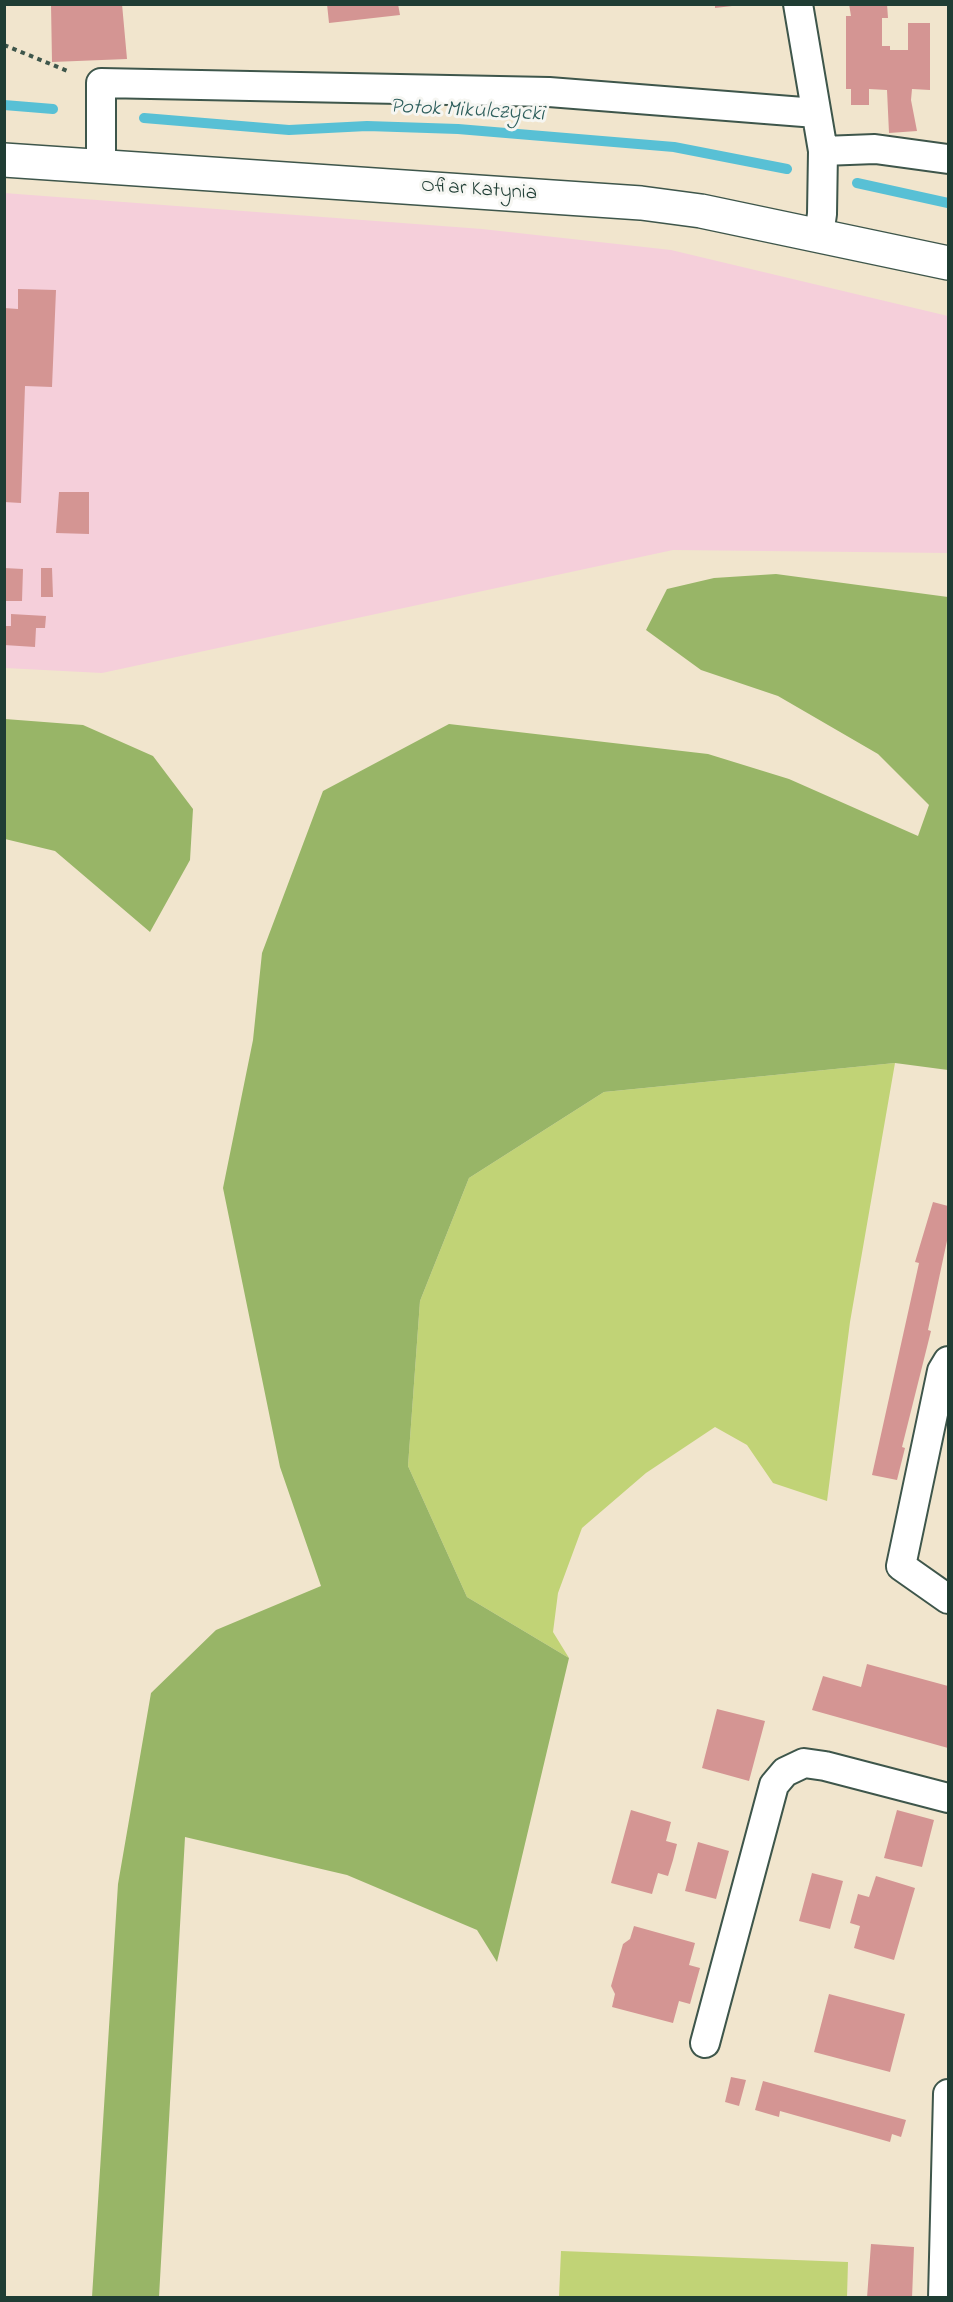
<!DOCTYPE html>
<html>
<head>
<meta charset="utf-8">
<style>
  body { margin:0 }
  #map { position:relative; width:953px; height:2302px; overflow:hidden; background:#f1e5cd; font-family:"Indie Flower",sans-serif }
  canvas { display:block }
  .frame { position:absolute; inset:0; border:6px solid #1f3d34; pointer-events:none }
</style>
</head>
<body>
<div id="map">
<canvas width="953" height="2302"></canvas>
<div class="frame"></div>
</div>
<script>
const context = document.querySelector('canvas').getContext('2d');
context.lineJoin = 'round';
function fillPath(path, color) {
  context.fillStyle = color;
  context.fill(path, 'evenodd');
}
function toPath(rows) {
  const path = new Path2D();
  for (const r of rows) {
    path.moveTo(r[0], r[1]);
    for (let i = 2; i < r.length; i += 2) path.lineTo(r[i], r[i + 1]);
  }
  return path;
}
function stroke(path, color, width, dash) {
  context.strokeStyle = color;
  context.lineWidth = width;
  context.lineCap = dash ? 'butt' : 'round';
  context.setLineDash(dash || []);
  context.stroke(path);
}
function drawText(font, color, halo, rows, align = 'center') {
  context.font = font + ' "Indie Flower",sans-serif';
  context.lineWidth = 6;
  context.setLineDash([]);
  context.textBaseline = 'middle';
  context.strokeStyle = halo;
  context.fillStyle = color;
  for (const [text, x, y, turn = 0] of rows) {
    context.save();
    context.translate(x, y);
    context.rotate((+turn || 0) * Math.PI / 180);
    context.textAlign = isNaN(turn) ? turn : align;
    if (halo) context.strokeText(text, 0, 0);
    context.fillText(text, 0, 0);
    context.restore();
  }
}
fillPath(toPath([
  [4,193,482,229,671,250,948,316,948,553,673,550,102,673,5,668]
]), '#f5cfda');
fillPath(toPath([
  [895,1063,850,1322,827,1501,773,1483,747,1445,715,1427,646,1473,582,1528,558,1593,553,1632,569,1658,467,1597,408,1466,420,1301,469,1178,604,1092],
  [561,2251,848,2262,847,2297,559,2297]
]), '#c1d376');
fillPath(toPath([
  [776,574,948,597,948,1070,895,1063,604,1092,469,1178,420,1301,408,1466,467,1597,569,1658,497,1962,477,1930,347,1875,185,1837,159,2297,92,2297,118,1884,151,1693,216,1630,321,1586,280,1467,223,1188,253,1040,262,953,323,791,449,724,708,754,789,779,918,836,929,805,878,754,778,696,701,670,646,630,667,589,714,578],
  [5,719,83,725,153,756,193,809,190,860,150,932,55,851,5,839]
]), '#98b567');
stroke(toPath([
  [4,105,53,109],
  [144,118,289,130,367,126,458,129,674,147,787,169],
  [857,183,948,203]
]), '#58c0d5', 10);
fillPath(toPath([
  [51,4,122,4,127,59,52,62],
  [327,4,398,4,400,15,329,23],
  [715,4,732,4,732,6,715,8],
  [849,4,887,4,888,18,882,18,882,46,890,46,890,50,908,50,908,23,930,23,930,90,912,89,911,100,917,131,889,133,887,90,869,89,869,105,851,105,851,89,846,89,846,16,851,16],
  [18,289,56,290,52,387,25,386,21,503,4,502,4,308,18,309],
  [59,492,89,492,89,534,56,533],
  [4,568,23,569,22,601,4,601],
  [41,568,52,568,53,597,41,597],
  [11,614,46,616,45,628,36,628,35,647,4,645,4,626,11,626],
  [933,1202,948,1206,948,1236,928,1330,931,1331,902,1447,905,1448,897,1480,872,1475,919,1263,915,1262],
  [867,1664,948,1686,948,1748,812,1710,823,1676,861,1687],
  [717,1709,765,1721,749,1781,702,1768],
  [631,1810,671,1822,666,1841,677,1844,673,1860,668,1876,658,1873,652,1894,611,1883],
  [897,1810,934,1820,922,1867,884,1858],
  [698,1842,729,1851,716,1899,685,1891],
  [812,1873,843,1881,830,1929,799,1921],
  [876,1876,915,1888,894,1960,854,1948,860,1926,850,1923,858,1894,869,1897],
  [634,1926,695,1943,689,1965,700,1968,690,2004,679,2001,673,2023,612,2007,615,1994,611,1986,623,1944,630,1939],
  [829,1994,905,2014,890,2072,814,2052],
  [731,2077,746,2080,739,2106,725,2102],
  [763,2081,906,2120,901,2137,892,2134,890,2142,780,2111,779,2117,755,2110],
  [871,2244,914,2247,912,2298,867,2298]
]), '#d49593');
const minor = toPath([
  [798,4,823,151,822,214,819,235],
  [823,151,875,149,948,159],
  [101,166,101,83,549,92,816,113],
  [948,1361,942,1371,901,1566,948,1599],
  [705,2043,774,1785,785,1772,804,1763,825,1766,948,1798],
  [943,2298,948,2094]
]);
const tertiary = toPath([
  [4,160,641,203,701,211,948,263]
]);
stroke(minor, '#3e564b', 32);
stroke(tertiary, '#3e564b', 36);
stroke(toPath([
  [4,45,70,72]
]), '#3e564b', 4, [4.5, 4.5]);
stroke(minor, '#fff', 28);
stroke(tertiary, '#fff', 33);
drawText('21px', '#1f3d34', '#f6f6f2', [
  ["Ofiar Katynia",479,191,4]
]);
drawText('italic 22px', '#2d5e5c', '#f6f6f2', [
  ["Potok Mikulczycki",467,112,3]
]);
</script>
</body>
</html>
